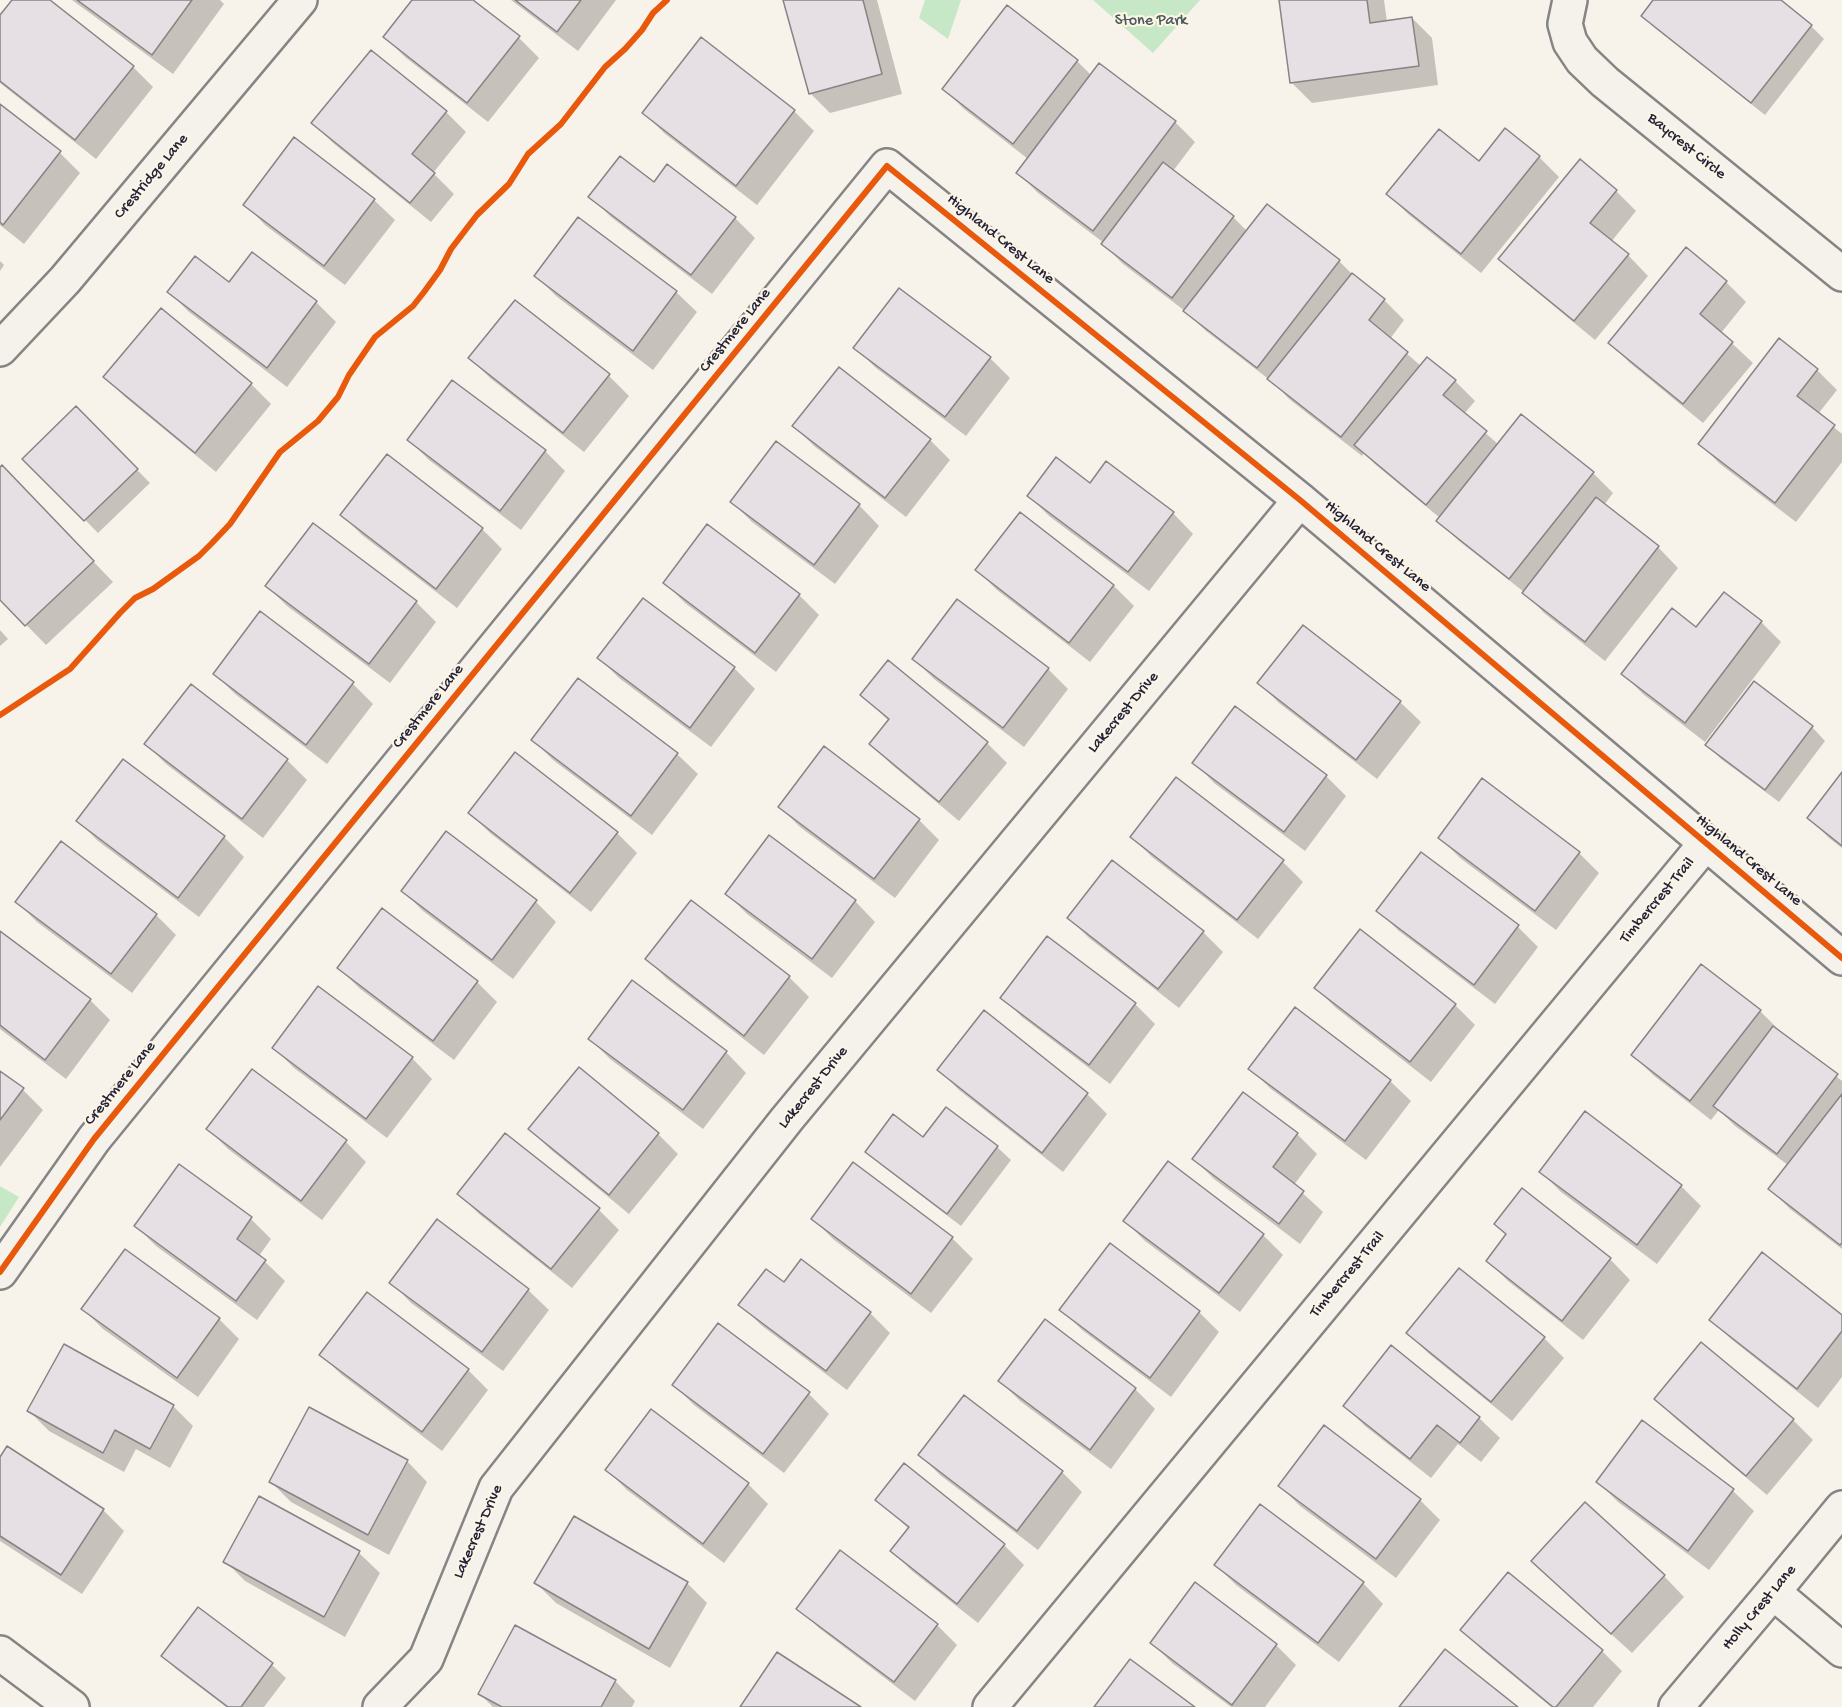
<!DOCTYPE html>
<html>
<head>
<meta charset="utf-8">
<style>
  body { margin:0 }
  canvas { display:block; background:#f7f3ea }
</style>
</head>
<body>
<canvas width="1842" height="1707"></canvas>
<script>
const context = document.querySelector('canvas').getContext('2d');
context.lineJoin = 'round';
function fillPath(path, color) {
  context.fillStyle = color;
  context.fill(path, 'evenodd');
}
function toPath(rows) {
  const path = new Path2D();
  for (const r of rows) {
    path.moveTo(r[0], r[1]);
    for (let i = 2; i < r.length; i += 2) path.lineTo(r[i], r[i + 1]);
  }
  return path;
}
function stroke(path, color, width, dash) {
  context.strokeStyle = color;
  context.lineWidth = width;
  context.lineCap = dash ? 'butt' : 'round';
  context.setLineDash(dash || []);
  context.stroke(path);
}
function drawText(font, color, halo, rows, align = 'center') {
  context.font = font + ' "Gochi Hand",sans-serif';
  context.lineWidth = 4.5;
  context.setLineDash([]);
  context.textBaseline = 'middle';
  context.strokeStyle = halo;
  context.fillStyle = color;
  for (const [text, x, y, turn = 0] of rows) {
    context.save();
    context.translate(x, y);
    context.rotate((+turn || 0) * Math.PI / 180);
    context.textAlign = isNaN(turn) ? turn : align;
    if (halo) context.strokeText(text, 0, 0);
    context.fillText(text, 0, 0);
    context.restore();
  }
}
fillPath(toPath([
  [925,0,961,0,948,39,919,18],
  [1093,0,1200,0,1153,53],
  [0,1186,19,1197,0,1227]
]), '#c7e8c6');
fillPath(toPath([
  [14,0,47,0,133,67,153,87,96,159,0,83,0,17],
  [72,0,220,0,224,4,173,74],
  [414,0,471,0,519,38,539,58,488,122,405,57,385,37],
  [511,0,616,0,578,51],
  [785,0,877,0,902,94,830,113,810,93],
  [1280,0,1384,0,1387,22,1412,18,1432,38,1438,85,1312,103,1292,83],
  [1655,0,1778,0,1811,26,1824,39,1765,115,1656,29,1643,16],
  [1007,7,1077,61,1091,75,1175,122,1195,142,1173,171,1233,217,1247,231,1267,206,1339,261,1354,276,1384,300,1404,320,1390,339,1421,366,1455,381,1475,401,1464,414,1499,445,1593,473,1613,493,1604,505,1658,547,1678,568,1605,661,1544,613,1524,592,1459,541,1438,521,1440,518,1376,465,1364,453,1362,456,1289,399,1275,384,1206,331,1185,311,1123,264,1103,244,1104,243,1038,193,1018,173,1028,159,964,109,944,89],
  [371,52,446,112,466,132,433,173,454,194,431,222,333,143,313,123],
  [0,106,60,153,80,173,24,244,0,225],
  [794,111,814,131,757,205,664,133,644,113],
  [294,139,374,200,395,220,345,285,265,225,245,204],
  [1539,157,1559,177,1481,273,1408,214,1388,194,1479,163],
  [654,184,735,218,755,238,712,294,611,217,590,196],
  [1616,191,1636,211,1611,242,1628,255,1648,276,1595,340,1521,279,1501,259],
  [579,219,676,292,697,312,653,370,556,296,536,276],
  [0,261,4,265,0,271],
  [1726,282,1746,302,1721,333,1753,363,1703,423,1630,363,1610,343],
  [230,284,316,302,336,322,287,387,189,312,169,292],
  [161,310,251,384,271,404,216,472,125,397,105,377],
  [855,348,990,358,1010,378,966,436,876,368],
  [470,358,609,376,629,396,584,452,490,378],
  [1817,370,1837,390,1818,414,1842,434,1842,462,1796,522,1720,464,1700,444],
  [76,408,150,483,98,533,25,459],
  [794,426,930,440,950,460,906,517,814,446],
  [409,440,545,451,565,471,521,530,429,460],
  [776,443,859,505,879,526,835,584,752,522,732,502],
  [0,469,22,487,113,582,46,645,0,598],
  [1090,485,1173,513,1193,534,1149,591,1049,516,1029,496],
  [1021,514,1114,586,1134,606,1090,662,997,590,977,570],
  [342,515,482,529,502,549,457,608,362,535],
  [665,583,799,595,819,615,776,672,685,603],
  [267,586,416,602,436,622,390,683,287,606],
  [643,600,734,668,755,689,711,747,619,678,599,658],
  [260,613,353,684,373,704,327,764,235,694,215,674],
  [1761,622,1781,642,1705,742,1643,694,1623,674,1697,629],
  [1303,627,1400,702,1421,722,1377,779,1279,703,1259,683],
  [0,630,8,639,0,646],
  [914,659,1048,669,1068,689,1024,747,934,679],
  [579,680,677,754,698,774,652,835,553,760,533,740],
  [862,695,987,743,1007,763,959,821,891,764,871,744,889,721],
  [1812,727,1825,741,1779,802,1721,759,1707,745],
  [146,744,287,760,307,780,263,838,166,764],
  [1194,762,1326,776,1346,796,1305,851,1214,783],
  [1842,775,1842,848,1829,838,1809,818],
  [1176,779,1283,862,1303,882,1258,939,1152,857,1132,837],
  [780,807,919,820,939,840,895,898,800,827],
  [470,813,617,833,637,853,591,912,490,833],
  [78,821,224,837,244,857,199,917,98,841],
  [446,834,536,902,556,922,513,979,423,911,403,891],
  [770,837,855,901,875,922,832,978,747,914,727,894],
  [1440,838,1579,853,1599,873,1556,930,1460,858],
  [1422,854,1518,927,1538,947,1495,1004,1399,931,1378,911],
  [17,902,156,915,176,935,132,993,37,922],
  [1069,918,1203,932,1223,952,1179,1008,1089,938],
  [0,932,90,1000,110,1020,66,1079,0,1029],
  [647,959,789,977,809,997,764,1055,667,979],
  [339,968,477,982,497,1002,454,1060,359,988],
  [633,982,726,1052,746,1073,703,1129,610,1059,590,1039],
  [319,988,412,1058,432,1079,387,1138,294,1068,274,1048],
  [1316,988,1455,1005,1475,1025,1431,1082,1336,1008],
  [1002,997,1135,1004,1155,1024,1110,1084,1022,1017],
  [1760,1011,1780,1031,1842,1081,1842,1249,1790,1209,1770,1189,1788,1165,1735,1126,1719,1110,1711,1120,1653,1075,1633,1055],
  [984,1012,1087,1094,1107,1114,1063,1172,959,1090,939,1070],
  [1250,1069,1390,1081,1411,1101,1366,1160,1271,1089],
  [252,1071,346,1142,366,1162,322,1220,228,1149,208,1129],
  [0,1072,23,1090,43,1110,0,1167],
  [1243,1094,1297,1134,1317,1154,1294,1185,1323,1212,1300,1244,1214,1179,1194,1159],
  [530,1129,658,1134,678,1154,629,1214,550,1149],
  [924,1139,997,1147,1011,1160,961,1226,881,1165,867,1152],
  [854,1164,953,1239,973,1259,931,1313,833,1239,813,1219],
  [180,1166,251,1219,271,1239,259,1256,285,1281,257,1320,156,1246,136,1226],
  [1541,1172,1681,1186,1701,1206,1657,1264,1561,1192],
  [459,1194,599,1210,619,1230,572,1288,479,1214],
  [1125,1221,1263,1235,1283,1255,1240,1312,1145,1241],
  [437,1222,528,1290,549,1310,503,1371,411,1303,391,1282],
  [1496,1224,1610,1259,1630,1280,1583,1340,1508,1281,1488,1261,1507,1236],
  [1110,1245,1199,1312,1219,1332,1171,1397,1082,1330,1061,1309],
  [784,1284,870,1313,890,1333,847,1390,761,1325,740,1304],
  [367,1294,468,1370,488,1390,442,1451,342,1375,321,1355],
  [83,1309,219,1319,239,1339,198,1397,103,1329],
  [1842,1317,1842,1377,1818,1408,1731,1339,1711,1319],
  [1045,1321,1135,1389,1155,1409,1111,1469,1020,1401,1000,1381],
  [719,1326,809,1394,829,1414,784,1473,694,1405,674,1385],
  [1408,1333,1544,1338,1564,1358,1512,1421,1428,1353],
  [1391,1347,1479,1418,1500,1438,1481,1462,1458,1444,1431,1478,1365,1426,1345,1406],
  [1656,1399,1793,1420,1813,1440,1767,1495,1676,1419],
  [173,1406,193,1426,170,1468,136,1449,124,1472,49,1431,29,1411],
  [651,1411,748,1484,768,1504,724,1563,627,1490,607,1470],
  [1643,1422,1733,1491,1754,1511,1709,1570,1618,1502,1598,1482],
  [7,1448,103,1510,124,1531,82,1594,0,1541,0,1459],
  [920,1455,1062,1472,1082,1492,1038,1550,940,1475],
  [407,1461,427,1482,389,1555,291,1502,271,1482],
  [904,1465,1004,1545,1024,1565,978,1623,912,1571,892,1551,909,1529,877,1499],
  [1280,1486,1420,1500,1440,1520,1396,1578,1300,1506],
  [259,1498,359,1553,380,1573,345,1637,245,1581,225,1561],
  [1261,1506,1363,1583,1383,1604,1339,1662,1236,1585,1216,1565],
  [1508,1574,1602,1651,1622,1671,1593,1707,1551,1707,1482,1650,1462,1630],
  [1664,1576,1684,1597,1632,1653,1553,1581],
  [536,1583,687,1583,707,1603,670,1668,556,1603],
  [1196,1584,1276,1645,1296,1665,1265,1707,1231,1707,1172,1663,1152,1643],
  [798,1608,937,1625,957,1645,915,1701,819,1628],
  [198,1609,272,1665,286,1678,264,1707,226,1707,176,1669,163,1656],
  [615,1681,635,1701,632,1707,493,1707,480,1694]
]), '#0003');
const building = toPath([
  [12,0,50,0,134,66,75,140,0,81,0,15,12,0],
  [77,0,192,0,152,55,77,0],
  [412,0,473,0,520,36,467,103,383,37,412,0],
  [515,0,581,0,557,32,515,0],
  [783,0,863,0,882,74,809,94,783,0],
  [1279,0,1367,0,1370,23,1412,17,1419,66,1290,83,1279,0],
  [1653,0,1781,0,1812,25,1751,103,1641,16,1653,0],
  [1007,5,1078,60,1013,144,942,89,1007,5],
  [701,37,795,110,736,186,642,113,701,37],
  [371,50,447,111,412,154,435,173,410,203,311,123,371,50],
  [1099,63,1176,121,1093,231,1016,173,1099,63],
  [0,104,61,151,3,225,0,222,0,104],
  [1505,128,1540,156,1461,254,1386,194,1439,129,1479,161,1505,128],
  [294,137,375,199,324,266,243,205,294,137],
  [620,156,654,182,667,164,736,217,691,275,588,197,620,156],
  [1580,159,1617,190,1590,223,1629,254,1574,321,1498,259,1580,159],
  [1163,162,1234,216,1172,298,1101,244,1163,162],
  [1267,204,1340,260,1257,368,1183,311,1267,204],
  [578,217,677,291,633,351,534,276,578,217],
  [1686,247,1727,281,1700,314,1733,342,1683,404,1608,343,1686,247],
  [252,252,317,301,267,368,167,292,195,256,229,282,252,252],
  [1352,273,1385,299,1369,320,1408,352,1341,437,1267,379,1352,273],
  [899,288,991,357,945,417,853,348,899,288],
  [515,300,610,374,563,433,468,358,515,300],
  [161,308,252,383,195,453,103,377,161,308],
  [1779,338,1818,369,1797,396,1835,425,1775,503,1698,444,1779,338],
  [1427,357,1456,380,1443,395,1487,431,1426,505,1354,445,1427,357],
  [839,367,931,439,885,498,792,426,839,367],
  [452,380,546,450,500,511,407,440,452,380],
  [76,406,138,469,84,521,22,459,76,406],
  [1521,414,1594,472,1509,579,1436,521,1521,414],
  [776,441,860,504,814,565,730,502,776,441],
  [387,454,483,528,436,589,340,515,387,454],
  [1056,457,1090,483,1106,461,1174,512,1128,572,1027,496,1056,457],
  [2,465,94,561,25,626,0,600,0,467,2,465],
  [1596,497,1659,546,1585,642,1522,593,1596,497],
  [1020,512,1114,585,1069,643,975,570,1020,512],
  [313,523,417,601,369,664,265,586,313,523],
  [707,524,800,594,755,653,663,583,707,524],
  [1724,592,1762,621,1685,723,1621,674,1672,608,1696,627,1724,592],
  [643,598,735,667,690,728,597,658,643,598],
  [957,599,1049,668,1003,728,912,659,957,599],
  [260,611,354,682,306,745,213,674,260,611],
  [1303,625,1401,701,1356,760,1257,683,1303,625],
  [888,660,988,742,939,802,869,744,889,719,860,695,888,660],
  [578,678,678,753,631,816,531,740,578,678],
  [1754,681,1813,726,1765,790,1705,745,1754,681],
  [191,684,288,759,242,819,144,744,191,684],
  [1235,706,1327,775,1284,832,1192,763,1235,706],
  [824,746,920,819,874,879,778,807,824,746],
  [515,752,618,832,570,893,468,813,515,752],
  [123,759,225,836,178,898,76,821,123,759],
  [1842,772,1842,846,1807,818,1842,772],
  [1176,777,1284,860,1237,920,1130,837,1176,777],
  [1482,778,1580,852,1535,911,1438,838,1482,778],
  [446,831,537,900,492,960,401,891,446,831],
  [769,835,856,900,812,959,725,894,769,835],
  [61,841,157,914,111,974,15,902,61,841],
  [1421,852,1519,925,1474,985,1376,911,1421,852],
  [1112,860,1204,931,1158,989,1067,918,1112,860],
  [691,900,790,976,744,1036,645,959,691,900],
  [382,908,478,981,433,1041,337,968,382,908],
  [1360,929,1456,1004,1410,1062,1314,988,1360,929],
  [0,931,91,999,45,1060,0,1025,0,931],
  [1047,936,1136,1003,1089,1065,1000,998,1047,936],
  [1701,964,1761,1010,1690,1101,1631,1055,1701,964],
  [632,980,727,1051,683,1110,588,1039,632,980],
  [318,986,413,1057,366,1119,272,1048,318,986],
  [1295,1007,1391,1080,1345,1141,1248,1069,1295,1007],
  [984,1010,1088,1093,1042,1153,937,1070,984,1010],
  [1773,1026,1838,1074,1777,1154,1713,1106,1773,1026],
  [579,1067,659,1133,609,1195,528,1129,579,1067],
  [252,1069,347,1140,301,1201,206,1129,252,1069],
  [0,1071,24,1088,0,1120,0,1071],
  [1243,1092,1298,1133,1273,1167,1304,1191,1279,1224,1192,1159,1243,1092],
  [1842,1094,1842,1243,1840,1245,1768,1189,1842,1094],
  [946,1107,998,1146,947,1214,865,1152,893,1114,923,1137,946,1107],
  [1585,1111,1682,1185,1637,1245,1539,1172,1585,1111],
  [505,1133,600,1208,551,1269,457,1194,505,1133],
  [1168,1161,1264,1234,1219,1293,1123,1221,1168,1161],
  [853,1162,953,1237,911,1294,811,1219,853,1162],
  [179,1164,252,1217,237,1239,266,1260,236,1301,134,1226,179,1164],
  [1522,1188,1611,1258,1562,1321,1486,1261,1506,1234,1494,1224,1522,1188],
  [437,1219,529,1289,482,1352,389,1283,437,1219],
  [1110,1243,1200,1311,1150,1378,1059,1310,1110,1243],
  [125,1249,220,1318,177,1378,81,1309,125,1249],
  [1762,1252,1842,1315,1842,1331,1797,1389,1709,1320,1762,1252],
  [801,1259,871,1312,826,1371,738,1305,766,1269,784,1282,801,1259],
  [1459,1268,1545,1337,1491,1402,1406,1333,1459,1268],
  [367,1292,469,1369,422,1432,319,1355,367,1292],
  [1045,1319,1136,1388,1090,1450,998,1381,1045,1319],
  [718,1323,810,1392,763,1454,672,1385,718,1323],
  [1701,1342,1794,1419,1746,1476,1654,1399,1701,1342],
  [64,1344,174,1405,150,1449,115,1430,103,1453,27,1411,64,1344],
  [1391,1345,1480,1417,1460,1443,1437,1425,1410,1459,1343,1406,1391,1345],
  [964,1395,1063,1471,1017,1531,918,1455,964,1395],
  [309,1407,408,1460,368,1535,269,1482,309,1407],
  [651,1409,749,1483,703,1544,605,1470,651,1409],
  [1642,1420,1734,1489,1688,1551,1596,1482,1642,1420],
  [1324,1425,1421,1499,1376,1559,1278,1486,1324,1425],
  [7,1446,104,1509,61,1575,0,1536,0,1457,7,1446],
  [904,1463,1005,1544,957,1604,890,1551,909,1527,875,1500,904,1463],
  [259,1496,360,1551,324,1617,223,1562,259,1496],
  [1585,1502,1665,1575,1611,1634,1531,1561,1585,1502],
  [1260,1504,1364,1582,1318,1643,1214,1565,1260,1504],
  [574,1516,688,1582,649,1649,534,1583,574,1516],
  [840,1550,938,1624,894,1682,796,1609,840,1550],
  [1508,1572,1603,1650,1556,1707,1553,1707,1460,1630,1508,1572],
  [1195,1582,1277,1644,1232,1705,1150,1643,1195,1582],
  [198,1607,273,1663,241,1707,228,1707,161,1656,198,1607],
  [515,1625,616,1680,601,1707,502,1707,478,1694,515,1625],
  [1445,1649,1518,1707,1399,1707,1445,1649],
  [777,1652,861,1707,740,1707,777,1652],
  [1130,1659,1195,1707,1094,1707,1130,1659]
]);
fillPath(building, '#e6dfe3');
stroke(building, '#868485', 1.5);
const minor = toPath([
  [1570,0,1565,24,1570,42,1582,60,1605,82,1842,274],
  [0,349,65,280,300,0],
  [0,1272,94,1139,887,166,1300,500,1842,958],
  [1773,1592,1842,1650],
  [0,1653,72,1707],
  [380,1707,426,1659,496,1488,787,1119,1300,500],
  [990,1707,1706,843],
  [1676,1707,1773,1592,1842,1508]
]);
stroke(minor, '#868485', 38);
stroke(minor, '#f5f2ec', 33);
stroke(toPath([
  [0,715,70,669,120,613,135,598,153,589,199,556,212,543,230,524,280,452,318,421,338,397,349,375,375,337,413,306,424,292,440,270,451,249,467,228,477,215,509,184,528,154,561,124,605,67,625,49,642,30,653,13,667,0],
  [0,1272,94,1139,887,166,1300,500,1842,958]
]), '#e8590c', 6);
drawText('16px', '#485b5c', '#fcf5e5', [
  ["Stone Park",1151,22]
]);
drawText('16px', '#22223b', '#fcf5e5', [
  ["Baycrest Circle",1686,147,39],
  ["Crestridge Lane",152,177,-50],
  ["Highland Crest Lane",1000,240,39],
  ["Crestmere Lane",736,331,-51],
  ["Highland Crest Lane",1377,547,40],
  ["Crestmere Lane",429,707,-51],
  ["Lakecrest Drive",1124,713,-50],
  ["Highland Crest Lane",1748,861,40],
  ["Timbercrest Trail",1658,901,-50],
  ["Crestmere Lane",121,1084,-51],
  ["Lakecrest Drive",814,1088,-51],
  ["Timbercrest Trail",1348,1275,-50],
  ["Lakecrest Drive",479,1532,-66],
  ["Holly Crest Lane",1760,1608,-50]
]);
</script>
</body>
</html>
